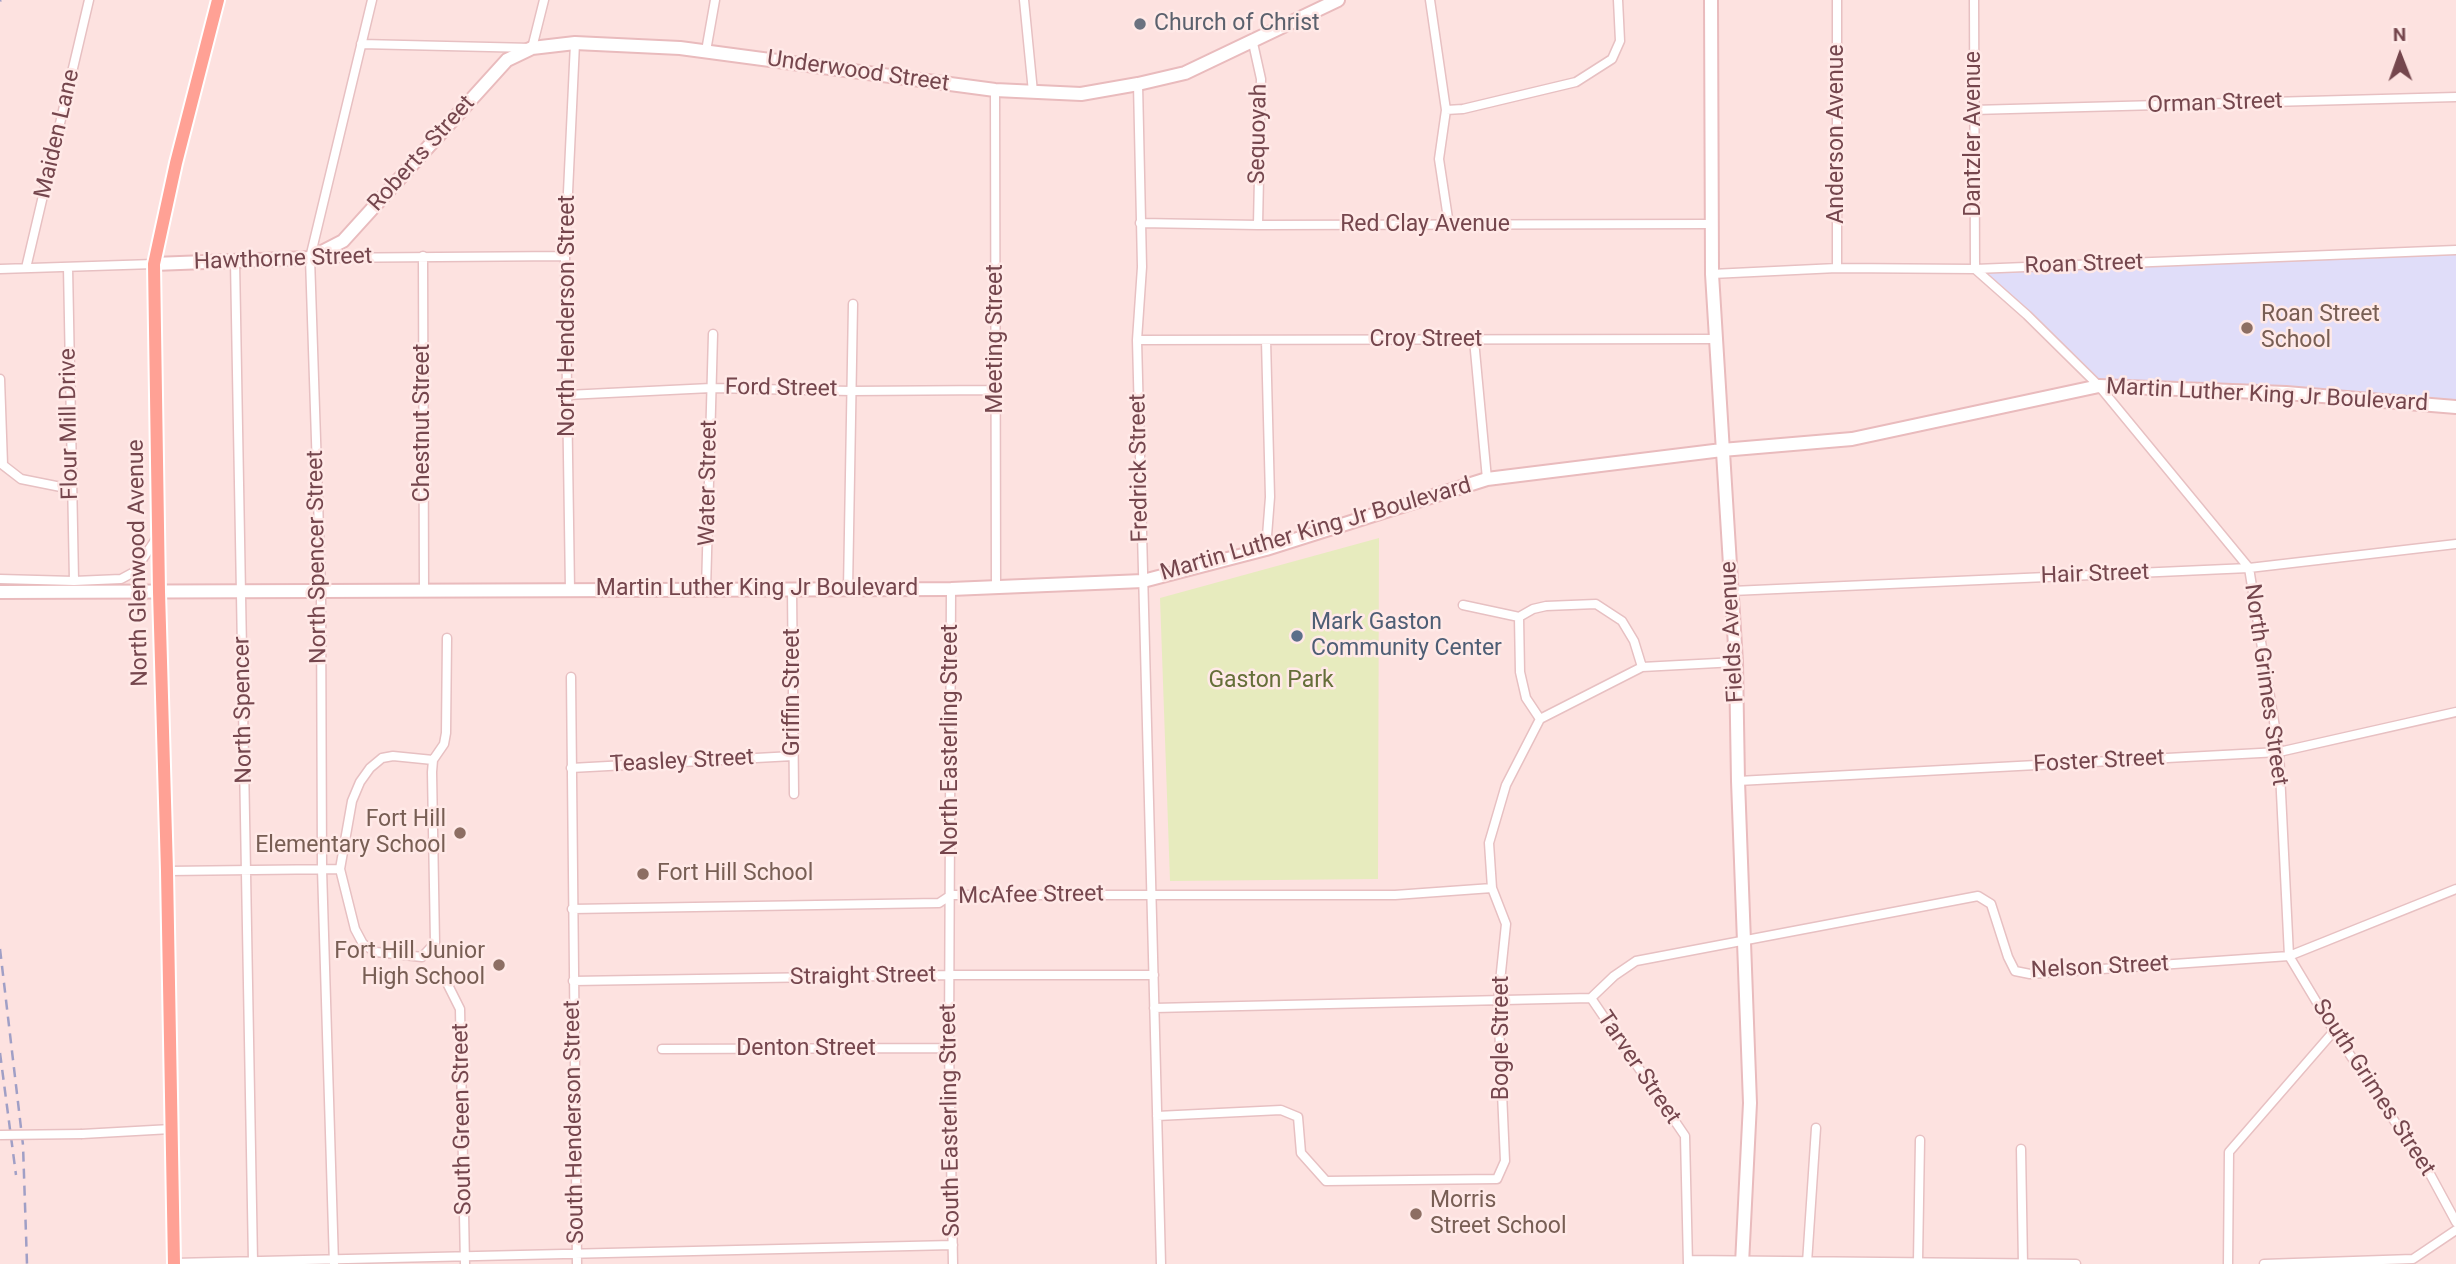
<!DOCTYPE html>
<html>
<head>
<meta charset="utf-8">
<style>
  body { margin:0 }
  #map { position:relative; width:2456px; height:1264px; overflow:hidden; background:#fde2e0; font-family:Roboto,sans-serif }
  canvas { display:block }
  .north { position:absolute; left:2365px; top:21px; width:70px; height:70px; -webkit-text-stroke:5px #ffe9e7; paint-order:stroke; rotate:359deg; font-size:19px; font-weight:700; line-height:28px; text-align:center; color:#75464d }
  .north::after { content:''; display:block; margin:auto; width:24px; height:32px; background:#75464d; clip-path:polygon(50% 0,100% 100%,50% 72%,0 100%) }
</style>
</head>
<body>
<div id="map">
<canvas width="2456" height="1264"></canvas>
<div class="north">N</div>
</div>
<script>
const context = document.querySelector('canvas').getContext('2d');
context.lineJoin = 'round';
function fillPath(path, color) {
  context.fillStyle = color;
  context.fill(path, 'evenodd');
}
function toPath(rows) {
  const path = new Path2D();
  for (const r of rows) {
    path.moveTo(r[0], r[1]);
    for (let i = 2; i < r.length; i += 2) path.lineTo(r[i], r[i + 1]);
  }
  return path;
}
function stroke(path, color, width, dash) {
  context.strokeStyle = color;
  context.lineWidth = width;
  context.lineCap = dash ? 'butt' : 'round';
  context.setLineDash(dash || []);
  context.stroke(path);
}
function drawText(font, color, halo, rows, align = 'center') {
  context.font = font + ' Roboto,sans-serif';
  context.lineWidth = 5;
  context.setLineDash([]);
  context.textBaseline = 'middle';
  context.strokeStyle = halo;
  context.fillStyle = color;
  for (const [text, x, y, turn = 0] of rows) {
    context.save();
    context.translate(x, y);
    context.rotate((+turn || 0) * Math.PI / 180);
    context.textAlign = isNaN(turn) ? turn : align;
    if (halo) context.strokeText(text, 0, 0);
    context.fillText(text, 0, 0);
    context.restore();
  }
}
fillPath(toPath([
  [2456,252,2456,407,2099,386,1975,269]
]), '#e0ddf9');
fillPath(toPath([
  [1379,538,1378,879,1170,881,1160,598]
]), '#e7ebbe');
const street = toPath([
  [1024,0,1033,92],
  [1430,0,1446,110,1463,109,1576,82,1612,59,1620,41,1618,0],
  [1837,0,1837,268],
  [1974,0,1975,269,2027,315,2099,386,2249,568,2279,752,2289,956,2334,1031,2430,1174,2456,1222],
  [1253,43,1261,79,1258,225],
  [361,44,532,48,544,0],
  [706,51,715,0],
  [1138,84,1142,267,1137,340,1161,1264],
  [995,90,996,588],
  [1446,110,1439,159,1449,225],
  [1973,110,2456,97],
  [1140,223,1258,225,1710,224],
  [423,256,424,591],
  [313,258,565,256],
  [235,261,253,1261],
  [68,267,74,581],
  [26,268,89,0],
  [0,269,154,264],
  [1712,274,1837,268,1975,269,2456,250],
  [1137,340,1714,339],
  [1474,340,1487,479],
  [0,379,3,465,21,479,71,489],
  [567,395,711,388,851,391,996,390],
  [1266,549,1270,497,1266,340],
  [0,579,74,581,121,579,134,572,158,536],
  [792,589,794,794],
  [848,589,853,304],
  [951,589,949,1048,953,1264],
  [570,590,565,256,575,43],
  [706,590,713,334],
  [1732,591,2249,568,2456,544],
  [1463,605,1519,617],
  [1519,617,1533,609,1546,606,1596,604,1622,621,1634,641,1642,667],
  [1519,617,1520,672,1526,698,1540,719],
  [571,677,577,1264],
  [1540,719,1642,667,1736,662],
  [433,760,393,756,382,758,370,768,360,782,352,801,340,869,355,929,363,944,376,952,422,957,435,943,432,772,433,760,444,744,446,733,447,638],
  [571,768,793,756],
  [1738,781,2279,752,2456,712],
  [167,871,340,869],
  [572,909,939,903,951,895,1395,895,1492,888],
  [445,979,460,1009,465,1264],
  [573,981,949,975,1154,975],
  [1154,1008,1591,998],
  [662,1049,949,1048],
  [1157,1116,1281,1110,1298,1117,1301,1153,1326,1181,1497,1179,1505,1161,1498,1001,1506,924,1492,888,1489,843,1506,785,1540,719],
  [82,1134,171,1129],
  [2021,1149,2023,1264],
  [1688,1260,2076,1264],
  [1918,1261,1920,1140],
  [174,1263,953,1245],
  [1807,1263,1816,1128],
  [334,1264,322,869,321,591,310,258,372,0],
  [1688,1264,1685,1136,1591,998,1614,976,1636,961,1978,896,1991,904,2008,957,2015,971,2030,974,2289,956,2456,889],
  [2228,1264,2229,1152,2334,1031],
  [2264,1264,2413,1259,2456,1230]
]);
const secondary = toPath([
  [1711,0,1712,274,1736,662,1738,781,1750,1103,1742,1264],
  [154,264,310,258,343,241,507,60,532,48,575,43,680,48,995,90,1081,94,1138,84,1185,73,1338,0],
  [0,592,951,589,1143,581,1266,549,1487,479,1722,450,1852,439,2099,386,2286,393,2456,407]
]);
const primary = toPath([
  [174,1264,167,871,159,592,154,264,176,163,218,0]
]);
stroke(street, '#e7c0c2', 11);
stroke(secondary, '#e9bbbd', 16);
stroke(primary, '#fff', 16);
stroke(street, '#fff', 8);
stroke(secondary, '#fff', 12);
stroke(primary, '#ffa195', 12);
stroke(toPath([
  [0,1,1,0],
  [0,949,23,1145,27,1264],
  [0,1053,16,1175]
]), '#a09fc6', 2.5, [10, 7]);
const streetBridge = toPath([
  [0,1135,82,1134]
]);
stroke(streetBridge, '#e7c0c2', 11, []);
stroke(streetBridge, '#fff', 8);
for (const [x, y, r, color] of [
  [1140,24,7,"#6b7280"],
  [2247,328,7,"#8d6e63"],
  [1297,636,7,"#5c6f8a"],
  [460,833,7,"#8d6e63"],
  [643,874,7,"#8d6e63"],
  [499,965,7,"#8d6e63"],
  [1416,1214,7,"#8d6e63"]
]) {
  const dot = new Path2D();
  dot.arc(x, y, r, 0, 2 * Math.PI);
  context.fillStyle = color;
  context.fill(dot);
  stroke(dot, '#ffe9e7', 2.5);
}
drawText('23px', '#5b616d', '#ffe9e7', [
  ["Church of Christ",1154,24]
], 'left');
drawText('23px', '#75464d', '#ffe9e7', [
  ["Underwood Street",858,72,8],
  ["Orman Street",2215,104,-2],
  ["Maiden Lane",58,134,-77],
  ["Sequoyah",1259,134,-89],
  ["Anderson Avenue",1837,134,-90],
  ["Dantzler Avenue",1974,134,-90],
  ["Roberts Street",422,154,-48],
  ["Red Clay Avenue",1425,225],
  ["Hawthorne Street",283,260,-2],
  ["Roan Street",2084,265,-2],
  ["North Henderson Street",568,316,-90],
  ["Meeting Street",996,339,-90],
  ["Croy Street",1426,340],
  ["Ford Street",781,389,1],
  ["Martin Luther King Jr Boulevard",2267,396,3],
  ["Chestnut Street",423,423,-90],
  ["Flour Mill Drive",70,424,-91],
  ["Fredrick Street",1140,468,-91],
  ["Water Street",709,483,-89],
  ["Martin Luther King Jr Boulevard",1316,530,-16],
  ["North Spencer Street",318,557,-91],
  ["North Glenwood Avenue",139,563,-91],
  ["Hair Street",2095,575,-2],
  ["Martin Luther King Jr Boulevard",757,589],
  ["Fields Avenue",1733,632,-93],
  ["North Grimes Street",2265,685,82],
  ["Griffin Street",793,692,-90],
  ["North Spencer",244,710,-91],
  ["North Easterling Street",951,740,-90],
  ["Teasley Street",682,762,-3],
  ["Foster Street",2099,762,-3],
  ["McAfee Street",1031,896,-1],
  ["Nelson Street",2100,968,-3],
  ["Straight Street",863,977,-1],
  ["Bogle Street",1502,1038,-90],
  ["Denton Street",806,1049],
  ["Tarver Street",1638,1068,56],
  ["South Grimes Street",2373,1088,57],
  ["South Green Street",463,1119,-91],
  ["South Easterling Street",951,1120,-91],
  ["South Henderson Street",575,1122,-91]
]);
drawText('23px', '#785e54', '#ffe9e7', [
  ["Roan Street",2261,315],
  ["School",2261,341],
  ["Fort Hill",446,820,"right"],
  ["Elementary School",446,846,"right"],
  ["Fort Hill School",657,874],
  ["Fort Hill Junior",485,952,"right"],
  ["High School",485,978,"right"],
  ["Morris",1430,1201],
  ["Street School",1430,1227]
], 'left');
drawText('23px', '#4e5e75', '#ffe9e7', [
  ["Mark Gaston",1311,623],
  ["Community Center",1311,649]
], 'left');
drawText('23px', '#656f39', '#ffe9e7', [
  ["Gaston Park",1271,681]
]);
</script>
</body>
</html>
